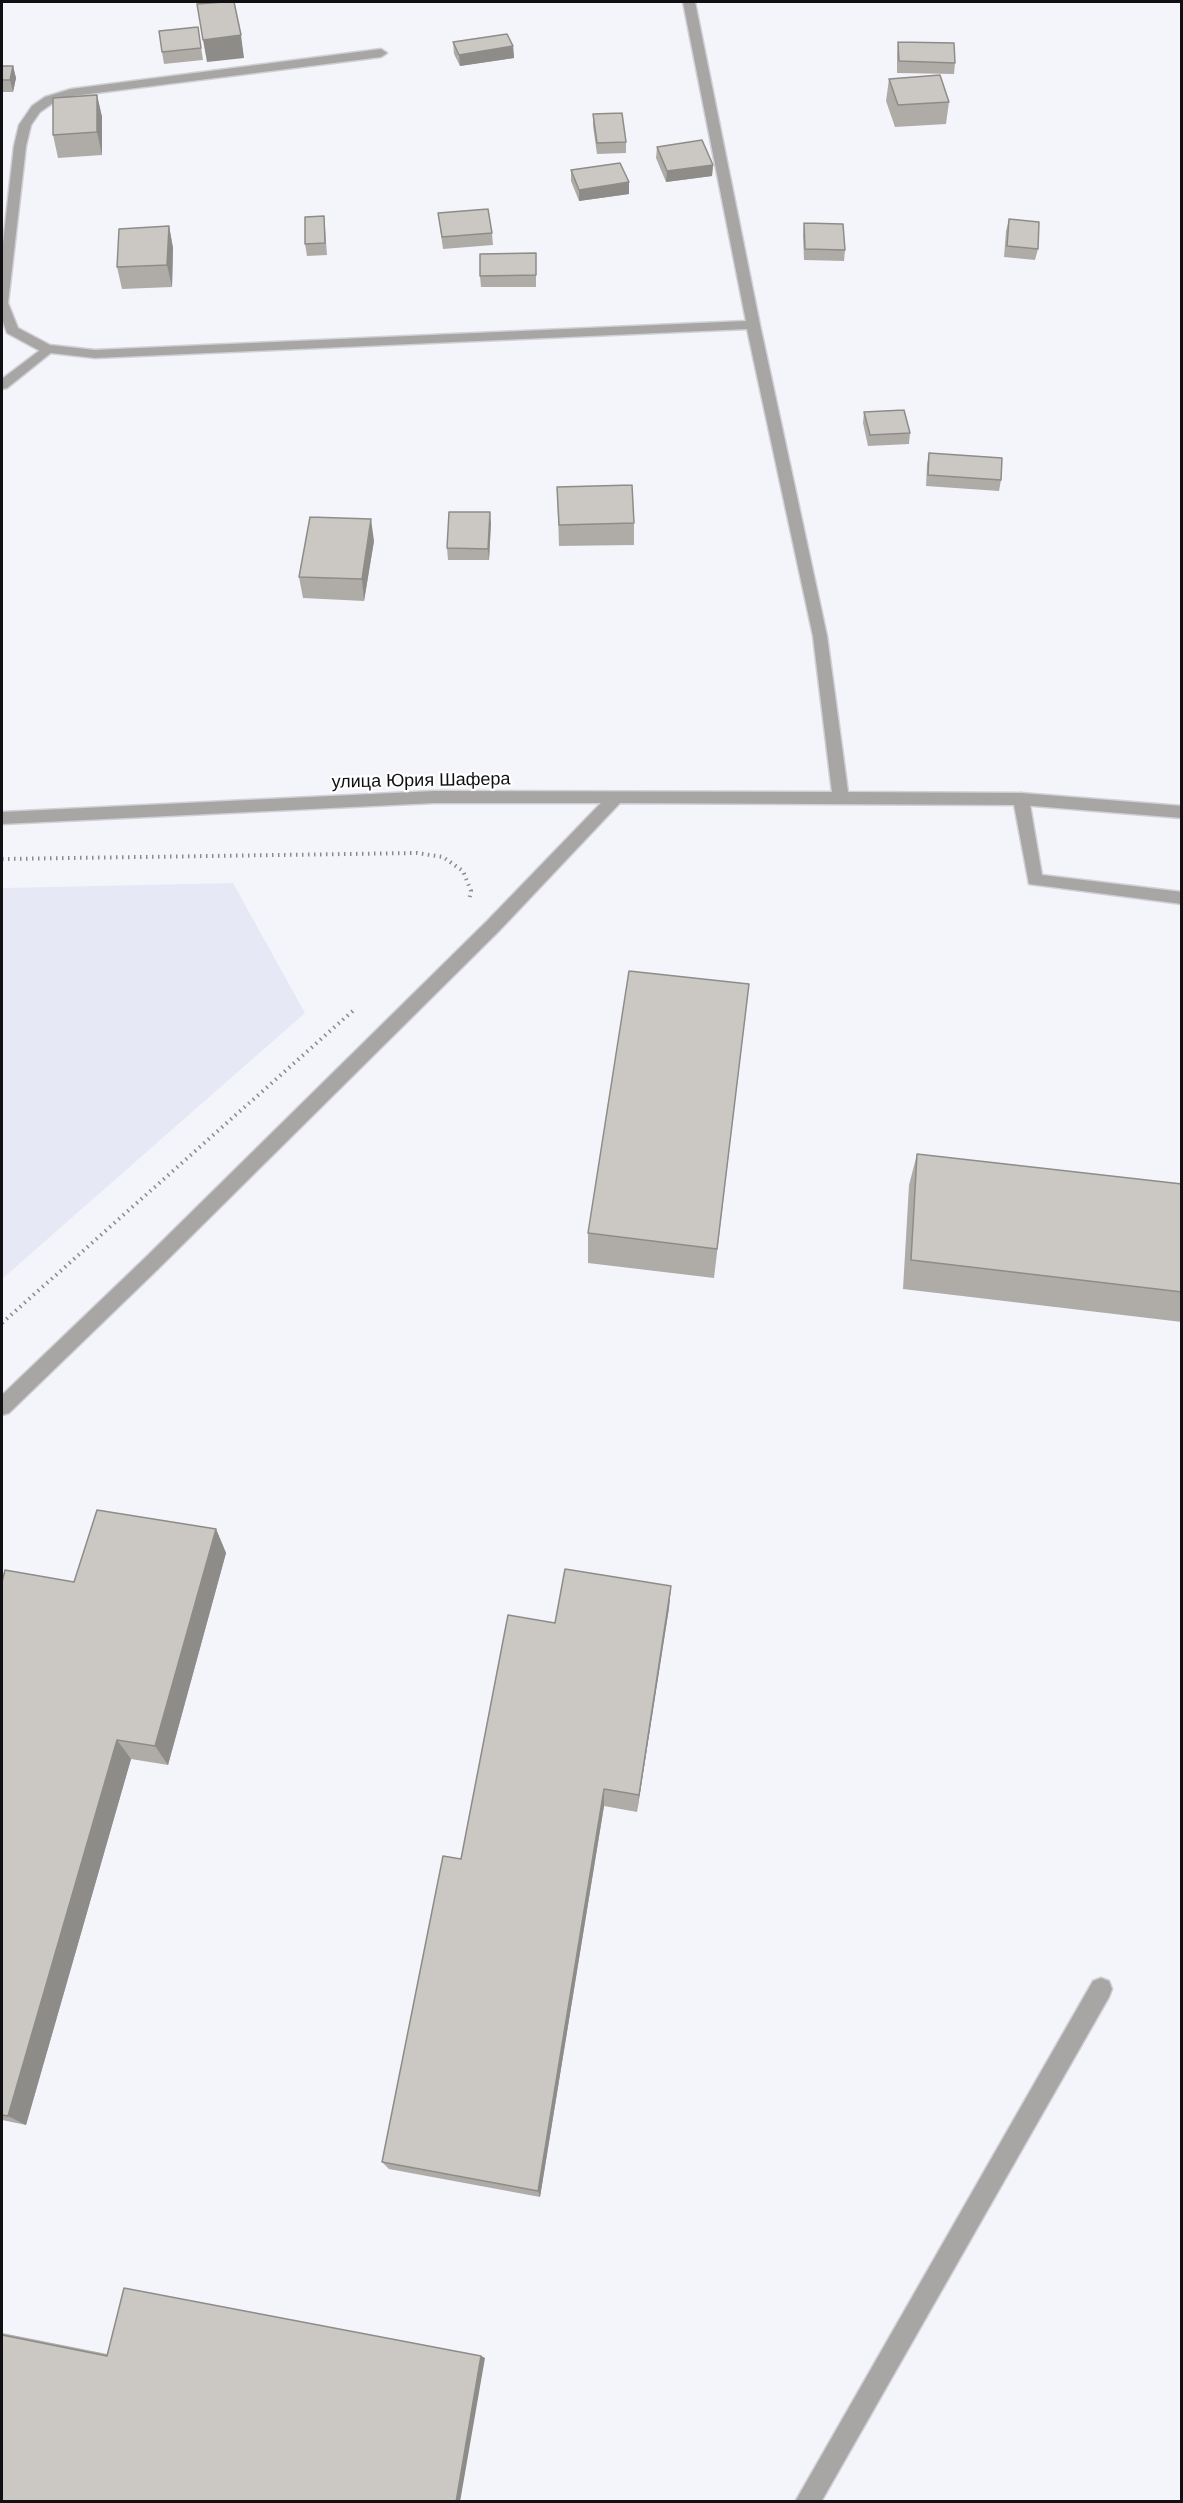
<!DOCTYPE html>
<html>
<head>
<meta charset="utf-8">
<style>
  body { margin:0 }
  #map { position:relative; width:1183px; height:2503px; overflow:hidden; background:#f4f5fb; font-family:Arial,sans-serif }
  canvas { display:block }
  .frame { position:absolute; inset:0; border:3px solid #101012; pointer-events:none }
</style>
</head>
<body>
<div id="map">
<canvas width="1183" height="2503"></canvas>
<div class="frame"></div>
</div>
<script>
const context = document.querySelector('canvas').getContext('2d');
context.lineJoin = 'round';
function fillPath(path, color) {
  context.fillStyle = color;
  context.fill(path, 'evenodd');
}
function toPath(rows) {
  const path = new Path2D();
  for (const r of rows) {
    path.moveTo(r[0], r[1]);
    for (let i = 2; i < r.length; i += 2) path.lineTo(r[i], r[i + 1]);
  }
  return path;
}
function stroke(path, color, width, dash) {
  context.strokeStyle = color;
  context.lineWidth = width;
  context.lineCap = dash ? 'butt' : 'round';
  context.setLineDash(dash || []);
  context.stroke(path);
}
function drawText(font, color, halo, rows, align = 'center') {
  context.font = font + ' Arial,sans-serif';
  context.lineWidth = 4.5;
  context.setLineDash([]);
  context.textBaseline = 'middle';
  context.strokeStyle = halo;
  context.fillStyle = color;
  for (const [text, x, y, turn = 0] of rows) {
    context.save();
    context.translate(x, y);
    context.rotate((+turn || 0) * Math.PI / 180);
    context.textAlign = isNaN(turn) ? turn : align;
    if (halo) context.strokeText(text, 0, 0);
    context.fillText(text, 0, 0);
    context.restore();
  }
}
fillPath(toPath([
  [233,883,305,1013,2,1279,2,888]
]), '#e6e9f5');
const lane = toPath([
  [47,345,54,349,52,352,7,388,2,389,2,379,47,345],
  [1021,793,1027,795,1029,799,1042,875,1182,892,1182,904,1029,884,1013,799,1015,795,1021,793],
  [1101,1978,1109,1981,1112,1989,1109,1997,821,2502,795,2502,1093,1981,1101,1978]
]);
const street = toPath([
  [683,2,695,2,760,325,827,636,848,792,1021,793,1182,806,1182,818,1021,805,620,803,499,931,157,1270,9,1413,2,1415,2,1395,145,1258,487,921,601,803,434,803,2,824,2,812,434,791,832,792,813,636,747,329,95,358,42,352,7,333,2,319,2,252,14,146,19,125,32,106,45,97,71,89,381,49,387,53,381,57,73,96,53,103,40,112,31,125,26,146,8,303,18,328,50,345,95,350,746,321,683,2]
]);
stroke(lane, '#d0d0d6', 3);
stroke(street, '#d0d0d6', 3);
stroke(toPath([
  [2,859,417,853,443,857,463,871,471,891,469,900],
  [2,1323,356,1008]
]), '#898a8e', 4, [1.5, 4.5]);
fillPath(lane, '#a8a6a4');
fillPath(street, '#a8a6a4');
fillPath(toPath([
  [198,27,203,60,164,64,162,52],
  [453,42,513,46,514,58,460,66,454,54],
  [898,42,955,63,954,74,897,73,897,53],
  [2,66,13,66,16,78,13,92,2,92],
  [889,79,949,102,946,124,895,127,886,101],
  [97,95,102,117,102,155,58,158,53,135],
  [593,114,626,142,626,153,597,154,593,126],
  [657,147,713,165,712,176,666,182,656,158],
  [571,170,629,194,579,201,571,181],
  [438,213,492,233,493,245,443,249],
  [1009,219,1038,249,1035,260,1004,257,1006,231],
  [804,223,845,250,844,261,804,260,803,235],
  [169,226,173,248,172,287,122,289,117,267],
  [325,227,327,255,307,256,305,244],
  [536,253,536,287,481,287,480,276],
  [864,412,910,433,909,444,868,446,863,423],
  [929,453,1001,480,999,491,926,486,927,464],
  [557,487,634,523,634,545,559,546],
  [491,523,489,560,448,560,447,548],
  [374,541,364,601,303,598,299,577],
  [749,984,714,1278,588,1263,588,1233],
  [917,1154,1182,1184,1182,1322,903,1289,909,1185],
  [216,1529,226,1553,168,1765,131,1759,26,2125,2,2120,2,1582,74,1582],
  [671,1586,669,1608,637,1812,604,1806,540,2197,389,2169,382,2162,461,1859,555,1623],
  [2,2333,107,2354,481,2356,485,2358,2,2502]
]), '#afaca8');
fillPath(toPath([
  [241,35,244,58,207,62,203,40],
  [513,46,514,58,460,66,459,55],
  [13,66,16,78,13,92,10,80],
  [97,95,102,117,102,155,97,132],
  [713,165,712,176,666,182,667,171],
  [629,182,629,194,579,201,579,190],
  [169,226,173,248,172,287,167,265],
  [490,512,491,523,489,560,488,549],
  [371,519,374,541,364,601,362,579],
  [216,1529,226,1553,168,1765,155,1746],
  [671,1586,669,1608,637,1812,639,1795],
  [117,1740,131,1759,26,2125,8,2116],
  [604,1789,604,1806,540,2197,538,2191],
  [481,2356,485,2358,460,2502,456,2502]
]), '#8e8c88');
const building = toPath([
  [224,2,234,2,241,35,203,40,197,4,224,2],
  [198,27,201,48,162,52,159,31,198,27],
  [507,34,513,46,459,55,453,42,507,34],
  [898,42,954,43,955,63,899,61,898,42],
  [2,66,13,66,10,80,2,80,2,66],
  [940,75,949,102,898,105,889,79,940,75],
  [97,95,97,132,53,135,53,98,97,95],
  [622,113,626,142,597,143,593,114,622,113],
  [702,140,713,165,667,171,657,147,702,140],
  [620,163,629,182,579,190,571,170,620,163],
  [488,209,492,233,442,237,438,213,488,209],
  [324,216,325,243,305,244,305,217,324,216],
  [1009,219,1039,222,1038,249,1007,246,1009,219],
  [804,223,843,224,845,250,805,249,804,223],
  [169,226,167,265,117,267,119,229,169,226],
  [536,253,536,275,480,276,480,254,536,253],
  [904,410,910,433,870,435,864,412,904,410],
  [929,453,1002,458,1001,480,928,475,929,453],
  [632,485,634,523,559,525,557,487,632,485],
  [449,512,490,512,488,549,447,548,449,512],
  [310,517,371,519,362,579,299,577,310,517],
  [629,971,749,984,717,1249,588,1233,629,971],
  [917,1154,1182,1184,1182,1292,911,1260,917,1154],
  [97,1510,216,1529,155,1746,117,1740,8,2116,2,2115,2,1582,5,1570,74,1582,97,1510],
  [565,1569,671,1586,639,1795,604,1789,538,2191,382,2162,443,1856,461,1859,508,1615,555,1623,565,1569],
  [124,2288,481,2356,456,2502,2,2502,2,2335,107,2356,124,2288]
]);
fillPath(building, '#cbc8c3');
stroke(building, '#8e8c88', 1.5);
drawText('18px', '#101012', '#fff', [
  ["улица Юрия Шафера",421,781,-1]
]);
</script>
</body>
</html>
